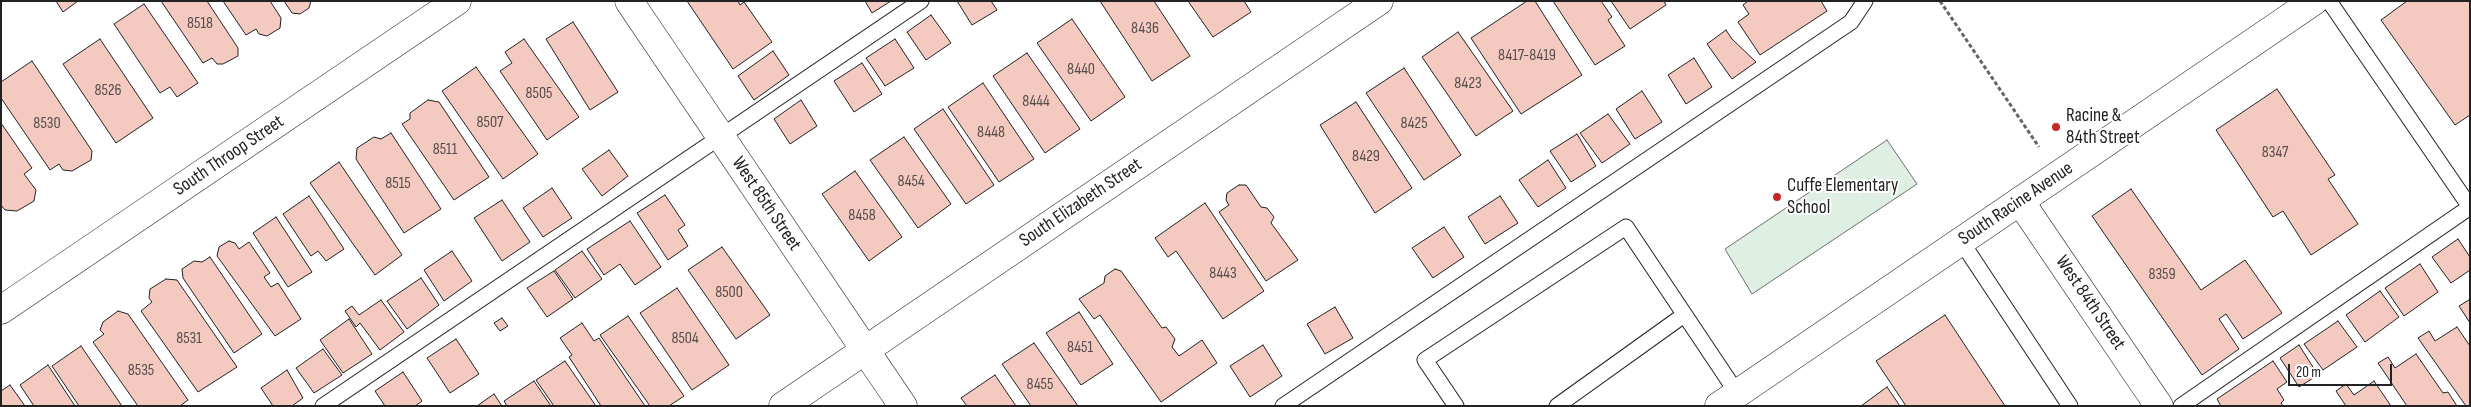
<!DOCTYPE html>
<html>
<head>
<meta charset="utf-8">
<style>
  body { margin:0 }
  #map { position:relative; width:2471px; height:407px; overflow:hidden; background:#fff; font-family:"Sofia Sans Condensed",sans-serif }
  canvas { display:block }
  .frame { position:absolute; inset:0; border:2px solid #222; pointer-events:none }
  .scale { position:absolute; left:2288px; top:364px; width:104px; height:22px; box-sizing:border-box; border:2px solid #222; border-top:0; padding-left:6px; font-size:15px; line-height:18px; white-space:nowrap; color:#222; -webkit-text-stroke:4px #fff; paint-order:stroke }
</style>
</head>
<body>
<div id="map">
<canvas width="2471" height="407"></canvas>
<div class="frame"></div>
<div class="scale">20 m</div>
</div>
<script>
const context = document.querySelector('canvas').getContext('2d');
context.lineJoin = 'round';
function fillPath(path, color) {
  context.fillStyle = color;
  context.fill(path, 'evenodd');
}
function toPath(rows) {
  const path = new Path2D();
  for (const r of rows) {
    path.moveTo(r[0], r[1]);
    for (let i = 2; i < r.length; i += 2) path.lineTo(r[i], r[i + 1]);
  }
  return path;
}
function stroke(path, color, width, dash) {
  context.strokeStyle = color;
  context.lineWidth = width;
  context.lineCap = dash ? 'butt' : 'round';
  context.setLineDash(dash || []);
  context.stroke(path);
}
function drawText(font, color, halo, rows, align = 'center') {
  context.font = font + ' "Sofia Sans Condensed",sans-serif';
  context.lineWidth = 4;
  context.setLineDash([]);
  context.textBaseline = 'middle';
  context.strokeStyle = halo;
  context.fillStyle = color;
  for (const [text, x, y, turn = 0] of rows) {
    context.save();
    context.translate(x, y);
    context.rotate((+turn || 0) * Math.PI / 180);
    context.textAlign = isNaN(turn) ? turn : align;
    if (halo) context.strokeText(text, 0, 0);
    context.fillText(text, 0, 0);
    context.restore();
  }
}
const green = toPath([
  [1887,140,1917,184,1752,294,1725,249,1887,140]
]);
fillPath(green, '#e0efe3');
stroke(green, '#6f6f6f', 1);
const building = toPath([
  [56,1,78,1,63,12,56,1],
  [161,1,207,1,238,48,238,56,223,64,217,64,212,58,203,63,161,1],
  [223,1,270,1,281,18,280,28,267,36,259,34,256,29,246,35,223,1],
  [284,1,311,1,309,8,300,14,292,13,284,1],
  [687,1,738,1,740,5,744,2,772,42,733,69,687,1],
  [865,1,891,1,872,13,865,1],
  [957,1,991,1,997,10,972,25,957,1],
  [1100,1,1154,1,1190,56,1152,81,1100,1],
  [1188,1,1244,1,1251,12,1213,37,1188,1],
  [1527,1,1535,1,1582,75,1521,114,1471,38,1527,1],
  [1553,1,1601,1,1612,17,1608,20,1625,46,1595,65,1553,1],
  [1611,1,1664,1,1666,5,1630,29,1611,1],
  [1748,1,1821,1,1827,11,1760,55,1738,22,1749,14,1743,5,1748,1],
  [2407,1,2470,1,2470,115,2455,125,2381,20,2407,1],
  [144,4,198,83,177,97,170,87,160,93,114,24,144,4],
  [931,15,951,43,926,60,907,32,931,15],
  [1072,19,1125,97,1091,121,1037,43,1072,19],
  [573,22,618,92,590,110,546,39,573,22],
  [1726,30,1732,39,1756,62,1732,79,1707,44,1726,30],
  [1458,32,1513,111,1476,136,1422,57,1458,32],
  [100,39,153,118,116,143,63,64,100,39],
  [524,39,579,117,547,140,500,71,512,63,505,52,524,39],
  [895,39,914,68,885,86,866,58,895,39],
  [773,51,789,75,754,100,738,76,773,51],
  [1027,53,1080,129,1045,153,993,76,1027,53],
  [1694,58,1712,87,1686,104,1668,75,1694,58],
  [32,61,92,151,91,160,72,171,63,170,59,164,50,170,1,98,1,82,32,61],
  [862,63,882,94,854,112,834,81,862,63],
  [476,67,538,154,503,179,442,91,476,67],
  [1404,68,1461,155,1424,180,1366,93,1404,68],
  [983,83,1034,159,999,182,948,107,983,83],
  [2277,89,2335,175,2328,179,2358,224,2311,255,2283,211,2273,217,2216,130,2277,89],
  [1642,91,1662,122,1635,139,1616,109,1642,91],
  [428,100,439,102,489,177,454,200,402,124,410,119,410,113,428,100],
  [801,100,817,126,790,144,774,119,801,100],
  [1356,102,1412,188,1375,213,1320,125,1356,102],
  [943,109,994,185,966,204,914,129,943,109],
  [1608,114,1630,144,1602,163,1580,133,1608,114],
  [1,123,32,168,24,174,36,190,34,201,17,211,5,210,1,205,1,123],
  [391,133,441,209,404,233,356,159,357,148,374,137,381,139,391,133],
  [1577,134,1596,166,1571,182,1550,151,1577,134],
  [904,137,951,204,918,228,870,160,904,137],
  [609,150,628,176,602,196,582,169,609,150],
  [1548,160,1566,188,1538,207,1519,180,1548,160],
  [339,162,402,255,375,275,310,183,339,162],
  [855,171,902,237,869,261,822,194,855,171],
  [1239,185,1246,185,1261,207,1267,208,1274,217,1271,223,1298,260,1266,281,1219,212,1229,205,1226,200,1227,193,1239,185],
  [552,188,572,218,543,237,523,208,552,188],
  [2131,189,2201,290,2245,260,2282,313,2243,339,2226,314,2219,319,2239,349,2202,375,2092,216,2131,189],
  [665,195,685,225,678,230,688,246,668,260,637,213,665,195],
  [309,196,344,249,326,261,318,251,311,256,283,214,309,196],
  [1500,196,1518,223,1485,244,1468,217,1500,196],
  [502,200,530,242,502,261,474,218,502,200],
  [1205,203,1264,291,1223,319,1176,251,1168,257,1155,238,1205,203],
  [276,217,312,272,288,287,253,233,276,217],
  [630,221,661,267,635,285,620,264,604,275,587,249,630,221],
  [1444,227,1464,257,1433,278,1412,248,1444,227],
  [2458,239,2470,257,2470,270,2451,283,2432,257,2458,239],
  [229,241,235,243,239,249,249,242,270,273,264,277,271,287,278,283,301,319,275,336,217,256,219,247,229,241],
  [722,247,770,315,736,339,688,270,722,247],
  [452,251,472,281,444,301,424,270,452,251],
  [582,251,602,279,575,298,555,270,582,251],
  [210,257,262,334,234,353,183,278,182,269,194,261,202,262,210,257],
  [2420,264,2438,292,2404,316,2385,288,2420,264],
  [1115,269,1121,271,1162,328,1166,327,1175,339,1172,347,1179,356,1202,340,1217,363,1161,402,1100,315,1094,319,1079,299,1104,283,1105,276,1115,269],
  [554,271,573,299,547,317,527,288,554,271],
  [421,278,439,305,407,329,387,301,421,278],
  [166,279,177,280,237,367,198,392,141,311,152,302,149,298,150,289,166,279],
  [677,288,729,365,692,390,640,313,677,288],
  [2380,291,2399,317,2365,342,2346,315,2380,291],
  [381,300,404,332,380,350,360,323,356,327,345,311,352,306,359,315,381,300],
  [2469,300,2470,301,2470,323,2459,306,2469,300],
  [1335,307,1353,338,1325,354,1307,324,1335,307],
  [118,311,128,314,188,400,180,406,138,406,93,342,104,334,100,330,103,322,118,311],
  [1079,312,1113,364,1081,385,1046,333,1079,312],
  [1945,315,2005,406,1906,406,1876,361,1945,315],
  [628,316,684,396,669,406,650,406,600,335,628,316],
  [502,318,508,326,500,331,494,323,502,318],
  [349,319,372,354,343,373,320,340,349,319],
  [2338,321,2357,347,2323,370,2304,344,2338,321],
  [582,323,594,341,599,338,645,406,601,406,569,357,572,355,560,338,582,323],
  [2457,327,2470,346,2470,406,2466,406,2418,338,2429,331,2435,341,2457,327],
  [456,339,479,374,450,393,427,358,456,339],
  [1034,343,1078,406,1031,406,1002,364,1034,343],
  [1263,345,1282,376,1250,397,1230,366,1263,345],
  [2299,345,2318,375,2299,387,2280,358,2299,345],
  [81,346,122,406,79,406,52,366,81,346],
  [323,349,342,375,314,393,296,368,323,349],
  [2416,354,2443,393,2448,392,2457,406,2407,406,2378,363,2388,357,2395,368,2416,354],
  [565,361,596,406,554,406,536,380,565,361],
  [2273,361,2287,382,2277,389,2284,400,2281,403,2283,406,2221,406,2217,399,2273,361],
  [48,365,75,406,34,406,20,385,48,365],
  [287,370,303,398,292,406,273,406,261,388,287,370],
  [403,372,422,401,415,406,385,406,375,391,403,372],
  [995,375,1016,406,967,406,961,398,995,375],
  [534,381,551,406,507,406,504,401,534,381],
  [2374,381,2391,406,2346,406,2336,391,2346,384,2354,395,2374,381],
  [10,385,25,406,1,406,1,391,10,385],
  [1887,387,1900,406,1861,406,1887,387],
  [494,394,502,406,477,406,494,394]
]);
fillPath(building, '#f3c9c0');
stroke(building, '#222', 1);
const lane = toPath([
  [2329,1,2470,207],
  [1961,241,2070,406],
  [323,406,921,1],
  [1283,406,1851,22,1865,1],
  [1456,406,1425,360,1626,227,1737,393],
  [1557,406,1684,315],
  [2181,406,2470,207]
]);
const street = toPath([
  [629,1,903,406],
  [2020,201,2159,406],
  [1,310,457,1],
  [783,406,1379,1]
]);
const secondary = toPath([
  [1719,406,2314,1]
]);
stroke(lane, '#222', 17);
stroke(street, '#222', 29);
stroke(secondary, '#222', 29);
stroke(toPath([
  [1940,1,2039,147]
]), '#646464', 3, [4, 2.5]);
stroke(lane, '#fff', 15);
stroke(street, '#fff', 28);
stroke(secondary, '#fff', 28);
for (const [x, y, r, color] of [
  [2056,127,5,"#c62828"],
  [1777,197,5,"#c62828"]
]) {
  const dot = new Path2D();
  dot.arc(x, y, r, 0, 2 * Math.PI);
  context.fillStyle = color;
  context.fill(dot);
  stroke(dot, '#fff', 2);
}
drawText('16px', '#564c4a', null, [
  ["8518",200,24],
  ["8436",1145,29],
  ["8417-8419",1527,56],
  ["8440",1081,70],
  ["8423",1468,84],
  ["8526",108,91],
  ["8505",539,94],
  ["8444",1036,102],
  ["8507",490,123],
  ["8530",47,124],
  ["8425",1414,124],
  ["8448",991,133],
  ["8511",445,150],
  ["8347",2275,153],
  ["8429",1366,157],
  ["8454",911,182],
  ["8515",398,184],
  ["8458",862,216],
  ["8443",1223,274],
  ["8359",2162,275],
  ["8500",729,293],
  ["8531",189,339],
  ["8504",685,339],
  ["8451",1080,348],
  ["8535",141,371],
  ["8455",1040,385]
]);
drawText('19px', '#222', '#fff', [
  ["Racine &",2066,116],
  ["84th Street",2066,138],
  ["Cuffe Elementary",1787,186],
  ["School",1787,208]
], 'left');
drawText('19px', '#222', '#fff', [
  ["South Throop Street",229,156,-34],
  ["South Elizabeth Street",1081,203,-34],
  ["West 85th Street",766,204,56],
  ["South Racine Avenue",2016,204,-34],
  ["West 84th Street",2090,303,56]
]);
</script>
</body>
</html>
